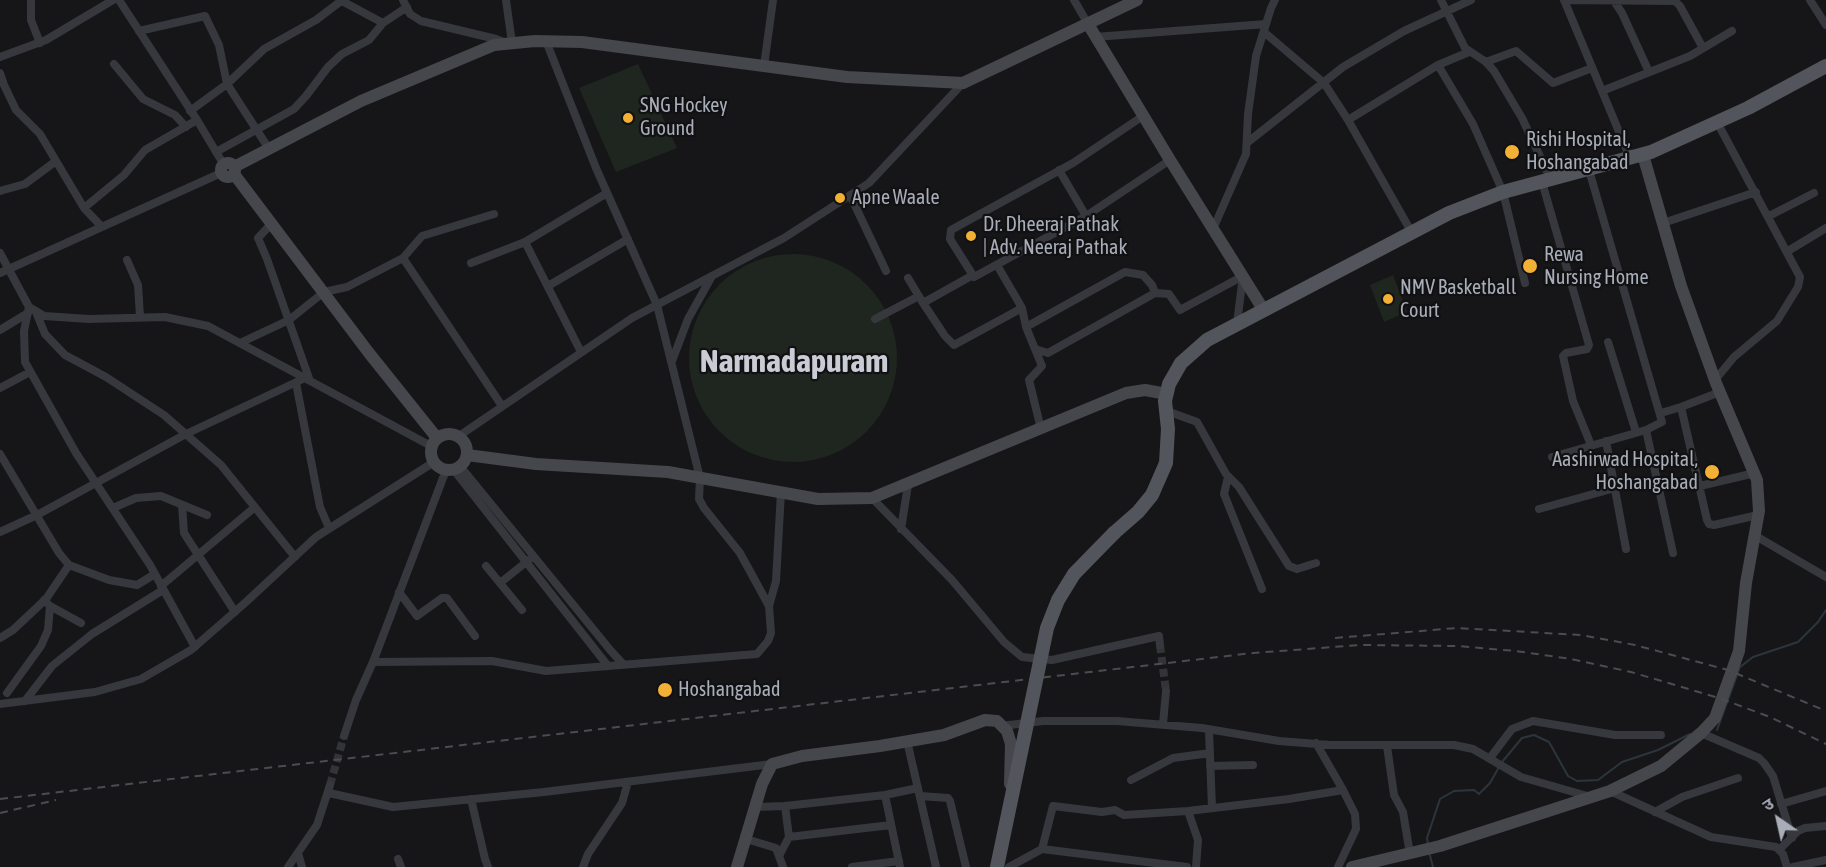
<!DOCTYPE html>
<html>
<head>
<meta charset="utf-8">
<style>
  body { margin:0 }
  #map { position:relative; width:1826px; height:867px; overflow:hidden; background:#161618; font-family:"Asap Condensed","Noto Sans Devanagari",sans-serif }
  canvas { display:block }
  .north { position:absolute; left:1748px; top:789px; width:60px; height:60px; -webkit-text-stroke:4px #111113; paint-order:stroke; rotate:326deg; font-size:16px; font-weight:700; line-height:24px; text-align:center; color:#a8adb8 }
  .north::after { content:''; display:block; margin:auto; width:21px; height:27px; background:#a8adb8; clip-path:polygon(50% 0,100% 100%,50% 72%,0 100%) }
</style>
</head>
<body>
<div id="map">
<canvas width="1826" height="867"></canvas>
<div class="north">उ</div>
</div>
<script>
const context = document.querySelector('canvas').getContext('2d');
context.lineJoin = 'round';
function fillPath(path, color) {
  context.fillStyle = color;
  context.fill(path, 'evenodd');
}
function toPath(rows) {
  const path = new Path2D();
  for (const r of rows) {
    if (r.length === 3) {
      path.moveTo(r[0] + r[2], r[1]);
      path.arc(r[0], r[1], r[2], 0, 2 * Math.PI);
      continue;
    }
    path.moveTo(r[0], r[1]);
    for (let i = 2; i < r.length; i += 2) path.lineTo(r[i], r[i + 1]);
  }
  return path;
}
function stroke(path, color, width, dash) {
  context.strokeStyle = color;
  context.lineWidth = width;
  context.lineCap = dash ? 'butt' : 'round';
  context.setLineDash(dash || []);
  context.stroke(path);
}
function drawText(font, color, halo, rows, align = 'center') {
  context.font = font + ' "Asap Condensed",sans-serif';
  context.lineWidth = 4.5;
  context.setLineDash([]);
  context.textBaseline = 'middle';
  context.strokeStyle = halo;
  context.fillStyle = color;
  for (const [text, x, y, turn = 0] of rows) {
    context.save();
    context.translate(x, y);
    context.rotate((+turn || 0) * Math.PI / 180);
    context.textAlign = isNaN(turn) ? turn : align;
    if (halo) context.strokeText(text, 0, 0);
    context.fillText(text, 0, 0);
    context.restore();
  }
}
fillPath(toPath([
  [638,64,677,148,616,172,579,88],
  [793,358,104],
  [1393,275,1407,312,1384,322,1370,285]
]), '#1e261f');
stroke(toPath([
  [1717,730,1740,667,1753,657,1798,642,1818,622,1826,610],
  [1502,762,1522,738,1534,735,1549,742,1568,776,1577,781,1598,780,1622,762,1658,750,1690,734],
  [1428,844,1427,838,1440,799,1454,791,1474,790,1479,794,1490,783,1499,767],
  [1429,852,1433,867]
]), '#2c353c', 2);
stroke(toPath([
  [1160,645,1166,691],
  [330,785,344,736]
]), '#333438', 8, [8, 4]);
stroke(toPath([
  [31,0,31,20,40,43],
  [119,0,197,120,224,165],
  [340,0,383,23],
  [403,0,410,14,421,21,496,39,506,43],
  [506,0,512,43],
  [1074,0,1088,24],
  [1441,0,1465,48,1486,62,1494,71,1522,118,1551,180],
  [1564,0,1630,158],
  [1564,0,1675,1,1680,6,1703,48],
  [1810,0,1826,25],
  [1614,1,1622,13,1649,72],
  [139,31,205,16,219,45,227,84,269,149],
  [1264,32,1324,83,1348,120,1412,233],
  [1095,37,1266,24],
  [0,57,46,40,113,0],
  [1486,62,1516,51,1553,83,1592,68],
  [114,64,143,99,175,115,186,127],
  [1438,65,1473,124,1503,192,1525,283],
  [764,66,773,0],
  [0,73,4,85,16,110,40,134,84,208,101,226],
  [1602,91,1690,56,1732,31],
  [190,111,227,84,264,49,316,20,341,1],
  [1348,120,1438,65,1469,52],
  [1248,142,1343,67,1404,31,1471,0],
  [216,152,294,109,306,96,328,67,342,54,369,40,383,23,407,7],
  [1059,170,1086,216,974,277,950,239,951,230,1073,163,1143,116],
  [1542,182,1589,345,1587,349,1566,353,1563,356,1573,401,1591,445],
  [0,191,25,184,56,161],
  [850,195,886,271],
  [84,208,124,175,145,150,197,120],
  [1086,216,1170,160],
  [1769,216,1814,193],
  [272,223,258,238,267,259,310,381],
  [1663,223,1756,192],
  [1213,229,1246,154,1248,114,1256,56,1271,8,1275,0],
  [525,242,581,352],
  [1788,251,1826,228],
  [0,253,29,307,44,316,89,319,165,317,208,326,431,446],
  [403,258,502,406],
  [127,260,138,285,140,317],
  [471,263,525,242,607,193],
  [997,265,1022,308,1026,327],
  [0,273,221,173],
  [908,278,923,303,973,275],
  [548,286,628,239],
  [1155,293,1152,285,1143,275,1125,272,1026,327,1035,349,1048,353,1155,293,1169,294,1180,310,1243,276,1237,323],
  [923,303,945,336,954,345,1022,308],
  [29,307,24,331,25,362,76,453,150,565,195,647],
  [36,312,45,334,65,355,106,377,164,415,221,465,295,557],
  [875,319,919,296],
  [0,330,28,313],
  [1608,342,1636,432],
  [240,343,289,320,324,292,347,287,403,258,422,236,494,214],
  [1035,349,1042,366,1029,380,1041,429],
  [672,361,688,319,712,276],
  [1715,380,1734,357,1777,321,1798,287,1800,277,1717,122],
  [296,383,320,507,329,528],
  [0,388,30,372],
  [1720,392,1681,407,1707,520,1709,524,1714,525,1758,515],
  [1167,411,1197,422,1226,474,1239,487,1289,566,1297,569,1316,563],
  [1661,413,1681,407],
  [1646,430,1673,553],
  [459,436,632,318,784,238,869,183,963,83],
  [1606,441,1626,549],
  [0,454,59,553,69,565,109,580,137,585,155,574],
  [1552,457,1646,430,1662,422,1589,170],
  [460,466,611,651,623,664],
  [453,469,608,666],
  [1228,477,1224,494,1262,589],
  [1700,486,1755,473],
  [872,498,952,580,1004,642,1022,657,1052,660,1159,636,1160,645],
  [182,505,184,533,235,612],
  [113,508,136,498,161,496,207,515],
  [1539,509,1615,488],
  [901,529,908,485],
  [0,532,37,515,186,434,305,378],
  [1754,535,1826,577],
  [486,566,522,610],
  [500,583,530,559],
  [161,586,255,507],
  [399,592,417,616,442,598,447,598,475,636],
  [50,606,81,623],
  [769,606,776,581,781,492],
  [0,638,13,630,46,599,69,565],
  [373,662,492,661,546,671,757,654,768,641,771,633,769,606,740,553,704,508,699,499,700,478,657,305,596,168,546,41],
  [7,693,41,646,48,630,50,606,44,600],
  [25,701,52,666,92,634,163,590],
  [0,704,95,692,141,679,191,650,246,602,316,537,434,462],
  [1163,724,1166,691],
  [1001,726,1043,721,1117,721,1202,728,1279,741,1330,745,1454,745,1473,749,1521,777,1591,797],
  [1209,730,1212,808],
  [1701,733,1759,758,1764,763,1773,776,1792,838],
  [344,736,356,700,373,662,446,470],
  [907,741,936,867],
  [1316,743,1343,790,1355,814,1356,829,1338,867],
  [1387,746,1394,795,1403,812,1410,854],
  [1490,758,1512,729,1533,721,1615,735,1661,735],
  [1210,766,1253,765],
  [1131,780,1173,758,1210,753],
  [1610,791,1711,837,1776,847,1783,854,1787,867],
  [329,793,393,807,544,792,772,764],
  [920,796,948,798,950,801,966,867],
  [471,799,485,859,488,867],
  [1781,804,1826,791],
  [785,806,789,837],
  [755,807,785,806,885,795],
  [1188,811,1198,840,1196,867],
  [1655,812,1682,797,1738,778],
  [746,839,776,848,783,867],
  [1042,849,1187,867],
  [1780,849,1798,831,1805,828,1826,826],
  [298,853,302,867],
  [779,856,789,837,891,825],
  [398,859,401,867],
  [288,867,317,825,330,785],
  [583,867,588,854,622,803,628,782],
  [852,867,899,861],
  [900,867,885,795,918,788],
  [1009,867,1042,849,1053,806,1102,812,1115,810,1124,815,1188,811,1289,799,1343,790],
  [1793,867,1826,860]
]), '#37383d', 8);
stroke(toPath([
  [1088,24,1170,160,1263,309],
  [228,170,7],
  [234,167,361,101,494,45,535,41,582,42,847,77,963,83,1137,0],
  [234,174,369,353,437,438],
  [449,452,18],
  [467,455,536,464,668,472,818,499,872,498,1126,393,1145,390,1167,394],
  [737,867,762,784,772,764,802,756,880,746,944,735,985,720,997,721,1007,731,1011,744,1010,784],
  [1352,867,1440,846,1610,791,1661,766,1701,733,1715,718,1739,651,1746,583,1759,511,1757,480,1716,383,1681,286,1643,155]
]), '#45474d', 12);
stroke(toPath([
  [1114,533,1138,512,1152,495,1166,463,1168,429,1165,401,1169,384,1181,363,1207,340,1449,213,1503,192,1651,152,1748,108,1826,66]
]), '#53555c', 14);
stroke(toPath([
  [1335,638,1457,628,1581,635,1635,645,1728,670,1826,711],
  [0,799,1253,653,1360,645,1457,646,1516,651,1571,659,1631,672,1719,698,1770,717,1826,744],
  [0,813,56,800]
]), '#4a4c52', 2, [8, 6]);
stroke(toPath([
  [997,867,1047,628,1058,600,1074,574,1114,533]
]), '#53555c', 14);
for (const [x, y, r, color] of [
  [628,118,6,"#f2b134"],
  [1512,152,8,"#f2b134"],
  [840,198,6,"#f2b134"],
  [971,236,6,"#f2b134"],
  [1530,266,8,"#f2b134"],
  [1388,299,6,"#f2b134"],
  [1712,472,8,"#f2b134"],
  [665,690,8,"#f2b134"]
]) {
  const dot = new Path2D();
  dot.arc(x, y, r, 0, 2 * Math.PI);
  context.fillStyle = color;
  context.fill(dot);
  stroke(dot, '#111113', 2);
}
drawText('20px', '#a8adb8', '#111113', [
  ["SNG Hockey",640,106],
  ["Ground",640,129],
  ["Rishi Hospital,",1526,140],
  ["Hoshangabad",1526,163],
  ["Apne Waale",852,198],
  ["Dr. Dheeraj Pathak",983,225],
  ["| Adv. Neeraj Pathak",983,248],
  ["Rewa",1544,255],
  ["Nursing Home",1544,278],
  ["NMV Basketball",1400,288],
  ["Court",1400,311],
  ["Aashirwad Hospital,",1698,460,"right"],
  ["Hoshangabad",1698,483,"right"],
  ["Hoshangabad",678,690]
], 'left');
drawText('bold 32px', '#c9ccd4', '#111113', [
  ["Narmadapuram",794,362]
]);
</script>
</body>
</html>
